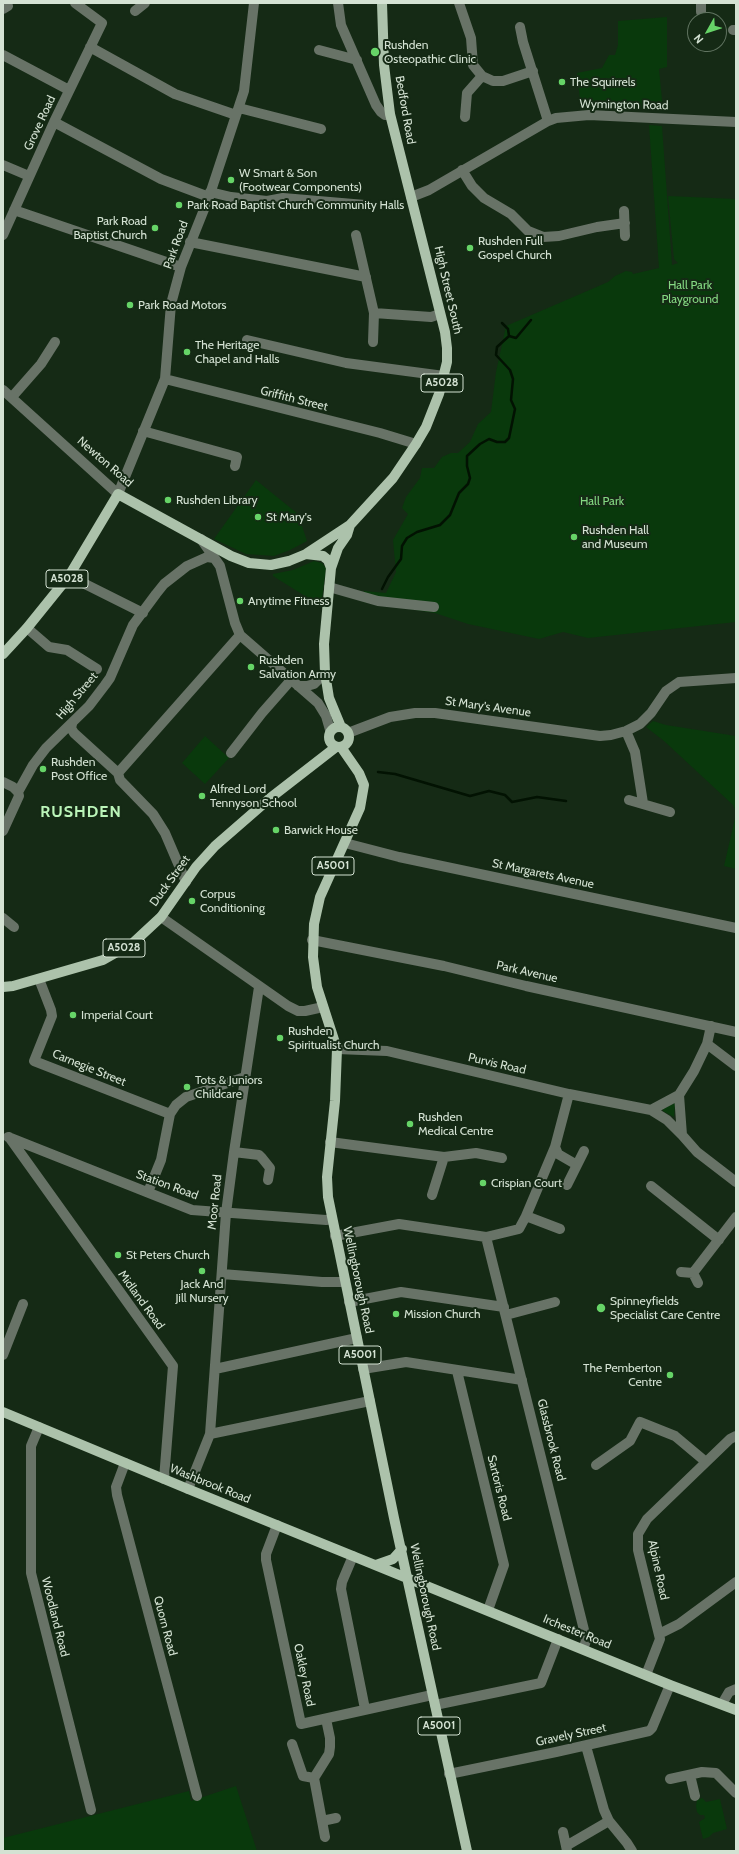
<!DOCTYPE html>
<html>
<head>
<meta charset="utf-8">
<style>
  body { margin:0 }
  #map { position:relative; width:739px; height:1854px; overflow:hidden; background:#152a15; font-family:Cabin,sans-serif }
  canvas { display:block }
  .frame { position:absolute; inset:0; border:4px solid #d4e2d3; pointer-events:none }
  .north { position:absolute; left:687px; top:12px; width:40px; height:40px; box-sizing:border-box; background:#152a15; border:1px solid #617461; border-radius:50%; rotate:231deg; font-size:11px; font-weight:700; line-height:16px; text-align:center; color:#d4e2d3 }
  .north::after { content:''; display:block; margin:auto; width:14px; height:18px; background:#66d467; clip-path:polygon(50% 0,100% 100%,50% 72%,0 100%) }
</style>
</head>
<body>
<div id="map">
<canvas width="739" height="1854"></canvas>
<div class="frame"></div>
<div class="north">N</div>
</div>
<script>
const context = document.querySelector('canvas').getContext('2d');
context.lineJoin = 'round';
function fillPath(path, color) {
  context.fillStyle = color;
  context.fill(path, 'evenodd');
}
function toPath(rows) {
  const path = new Path2D();
  for (const r of rows) {
    if (r.length === 3) {
      path.moveTo(r[0] + r[2], r[1]);
      path.arc(r[0], r[1], r[2], 0, 2 * Math.PI);
      continue;
    }
    path.moveTo(r[0], r[1]);
    for (let i = 2; i < r.length; i += 2) path.lineTo(r[i], r[i + 1]);
  }
  return path;
}
function stroke(path, color, width, dash) {
  context.strokeStyle = color;
  context.lineWidth = width;
  context.lineCap = dash ? 'butt' : 'round';
  context.setLineDash(dash || []);
  context.stroke(path);
}
function drawText(font, color, halo, rows, align = 'center') {
  context.font = font + ' Cabin,sans-serif';
  context.lineWidth = 4;
  context.setLineDash([]);
  context.textBaseline = 'middle';
  context.strokeStyle = halo;
  context.fillStyle = color;
  for (const [text, x, y, turn = 0] of rows) {
    context.save();
    context.translate(x, y);
    context.rotate((+turn || 0) * Math.PI / 180);
    context.textAlign = isNaN(turn) ? turn : align;
    if (halo) context.strokeText(text, 0, 0);
    context.fillText(text, 0, 0);
    context.restore();
  }
}
fillPath(toPath([
  [667,17,667,67,659,69,663,110,612,107,581,108,577,73,602,68,609,55,615,55,618,45,618,21],
  [649,125,662,126,672,265,678,263,674,259,668,196,736,199,736,622,588,638,563,632,539,639,468,624,435,613,363,602,364,591,386,593,396,572,393,540,408,514,402,508,406,497,420,478,422,468,434,468,442,457,451,453,458,453,470,442,478,424,491,412,496,372,506,326,608,282,615,276,626,271,632,272,633,274,659,268],
  [256,480,298,514,307,541,290,550,274,556,246,554,214,539],
  [314,561,322,563,326,568,321,606,273,576,273,574,293,570],
  [653,721,666,725,736,736,736,812,733,805,664,741,646,727],
  [205,736,229,758,205,784,182,763],
  [736,814,736,869,724,866],
  [675,1103,674,1117,663,1111,663,1109],
  [236,1786,257,1851,3,1851,3,1838,189,1791,191,1801],
  [702,1798,706,1802,720,1799,727,1829,713,1833,709,1837,703,1839,699,1822,705,1818,704,1815,700,1815,697,1812,696,1806,697,1800]
]), '#09390c');
stroke(toPath([
  [502,323,508,329,509,336],
  [382,589,388,577,401,559,402,546,407,538,417,532,440,525,450,515,459,493,468,484,470,478,467,466,467,456,480,444,489,439,497,442,505,442,509,438,515,409,511,400,513,379,510,370,496,355,497,347,509,336,516,338,531,320],
  [378,772,395,774,470,796,489,791,505,795,512,802,537,797,566,801]
]), '#021202', 2.5);
stroke(toPath([
  [338,3,341,25,376,105,381,112,385,115,390,114],
  [459,3,471,38,473,65,482,76,493,81,503,81,533,71],
  [701,3,701,12],
  [3,9,8,6],
  [135,11,145,3],
  [520,27,523,42,548,121],
  [733,30,736,30],
  [90,47,175,94,236,115],
  [319,50,357,60],
  [3,55,69,90],
  [239,108,321,129],
  [465,117,467,93,482,76],
  [54,122,161,179,209,197],
  [3,165,29,176],
  [462,170,472,186,484,198,511,214,528,231,543,237,559,236,597,227,625,223],
  [210,192,231,197,267,201,283,198,365,205],
  [411,197,429,190,548,121,556,118,589,115,736,122],
  [14,210,181,267],
  [624,211,625,236],
  [3,235,54,122,102,23,75,3],
  [356,235,374,313,373,342],
  [190,242,366,277],
  [374,313,431,317,440,314],
  [247,340,346,363,444,376],
  [165,379,380,433,416,444],
  [3,390,118,494,165,379,171,304,181,267,209,197,244,91,254,3],
  [12,397,41,364,55,342],
  [143,431,237,457,235,466],
  [201,539,220,566,235,623,240,635,318,703,326,716,330,730],
  [69,576,143,613],
  [329,587,378,601,434,607],
  [27,628,49,647,67,650,97,669],
  [298,686,307,686,314,684,325,673],
  [72,724,71,728,74,733,118,773,120,780,153,814,165,833,186,882],
  [626,731,635,752,643,803],
  [348,733,390,717,415,713,435,713,600,736,611,735,626,731,640,724,651,713,666,691,679,682,736,678],
  [231,753,262,713,291,680],
  [118,773,240,635],
  [3,782,13,787,18,792],
  [629,800,670,812],
  [3,831,19,796,18,792,33,765,46,748,89,706,105,685,110,678,133,625,156,594,164,584,187,566,207,557,214,558],
  [345,843,399,857,736,928],
  [161,917,288,1006,298,1011,305,1011,323,1007],
  [3,918,14,927],
  [312,940,444,966,526,986,736,1032],
  [39,979,51,1010,52,1016,34,1061,170,1114],
  [711,1026,707,1044,694,1071,679,1095,682,1135,697,1152,736,1182],
  [707,1044,736,1066],
  [337,1049,387,1051,569,1094,651,1110,679,1095],
  [569,1094,555,1147,558,1154,577,1165],
  [651,1110,667,1120,682,1135],
  [8,1137,192,1210,326,1220,332,1219],
  [9,1137,173,1366,164,1479],
  [330,1142,444,1157,476,1153,502,1158],
  [234,1152,259,1155,262,1158,270,1168,268,1180],
  [567,1185,584,1151],
  [651,1186,719,1240],
  [148,1192,161,1160,170,1114,176,1105,186,1097,245,1077],
  [432,1195,444,1157],
  [526,1216,555,1147],
  [335,1236,399,1224,486,1237,519,1229,526,1216,560,1229],
  [486,1237,585,1634,586,1641,583,1649],
  [681,1272,693,1273],
  [222,1274,322,1282,345,1282],
  [698,1283,693,1273,736,1217],
  [349,1302,401,1292,504,1307],
  [506,1315,555,1302],
  [3,1355,23,1304],
  [215,1369,357,1338],
  [363,1369,406,1362,522,1380],
  [457,1371,504,1565,488,1610],
  [39,1427,31,1446,31,1573,91,1810],
  [210,1434,370,1401],
  [125,1463,116,1487,117,1495,197,1796],
  [596,1465,630,1441,640,1422,675,1436,706,1462],
  [188,1489,210,1434,226,1213,234,1152,259,987],
  [277,1525,266,1554,266,1560,301,1724,432,1695],
  [353,1556,342,1582,341,1589,365,1709],
  [659,1634,679,1624,736,1582],
  [646,1675,660,1639,638,1550,638,1534,647,1519,730,1439,736,1436],
  [722,1704,729,1692,736,1689],
  [435,1705,541,1683,558,1639],
  [292,1744,303,1776,314,1778],
  [586,1746,604,1810,609,1821,627,1843,632,1851],
  [449,1774,556,1752,649,1731,652,1728,670,1685],
  [690,1775,695,1796],
  [670,1779,702,1772,716,1773,736,1793],
  [322,1821,336,1818],
  [563,1832,566,1846],
  [325,1837,314,1778,329,1754,330,1747,330,1738,326,1719],
  [567,1851,566,1846,609,1821]
]), '#687367', 10);
stroke(toPath([
  [306,554,323,556,328,560,331,568],
  [3,654,27,628,69,576,118,494,231,556,249,563,271,565,289,561,306,554,350,525,393,478,416,444,426,427,439,394,447,362,447,348,445,332,390,114,384,65,382,3],
  [339,737,10],
  [341,727,329,698,325,673,324,644,331,568,338,548,347,535,350,525],
  [341,747,359,773,364,785,360,808,320,897,314,924,313,957,317,987,337,1049,335,1101,327,1177,328,1197,394,1518,467,1851],
  [3,987,13,986,103,960,133,943,161,917,196,867,215,846,269,799,336,747],
  [3,1412,188,1489,670,1685,736,1710],
  [376,1565,393,1559,402,1549]
]), '#acc2ab', 10);
for (const [x, y, r, color] of [
  [375,52,5,"#66d467"],
  [562,82,4,"#66d467"],
  [231,180,4,"#66d467"],
  [179,205,4,"#66d467"],
  [155,228,4,"#66d467"],
  [470,248,4,"#66d467"],
  [130,305,4,"#66d467"],
  [187,352,4,"#66d467"],
  [168,500,4,"#66d467"],
  [258,517,4,"#66d467"],
  [574,537,4,"#66d467"],
  [240,601,4,"#66d467"],
  [251,667,4,"#66d467"],
  [43,769,4,"#66d467"],
  [202,796,4,"#66d467"],
  [276,830,4,"#66d467"],
  [192,901,4,"#66d467"],
  [73,1015,4,"#66d467"],
  [280,1038,4,"#66d467"],
  [187,1087,4,"#66d467"],
  [410,1124,4,"#66d467"],
  [483,1183,4,"#66d467"],
  [118,1255,4,"#66d467"],
  [202,1271,4,"#66d467"],
  [601,1308,5,"#66d467"],
  [396,1314,4,"#66d467"],
  [670,1375,4,"#66d467"]
]) {
  const dot = new Path2D();
  dot.arc(x, y, r, 0, 2 * Math.PI);
  context.fillStyle = color;
  context.fill(dot);
  stroke(dot, '#152a15', 1.5);
}
for (const [x, y, w] of [
  [442,383,42],
  [67,579,42],
  [333,866,42],
  [124,948,42],
  [360,1355,42],
  [439,1726,42]
]) {
  const box = new Path2D();
  box.roundRect(x - w / 2, y - 9, w, 18, 3);
  context.fillStyle = '#152a15';
  context.fill(box);
  stroke(box, '#d4e2d3', 1);
}
drawText('bold 11px', '#d4e2d3', null, [
  ["A5028",442,383],
  ["A5028",67,579],
  ["A5001",333,866],
  ["A5028",124,948],
  ["A5001",360,1355],
  ["A5001",439,1726]
]);
drawText('12px', '#d4e2d3', '#152a15', [
  ["Rushden",384,45],
  ["Osteopathic Clinic",384,59],
  ["The Squirrels",570,82],
  ["W Smart & Son",239,173],
  ["(Footwear Components)",239,187],
  ["Park Road Baptist Church Community Halls",187,205],
  ["Park Road",147,221,"right"],
  ["Baptist Church",147,235,"right"],
  ["Rushden Full",478,241],
  ["Gospel Church",478,255],
  ["Park Road Motors",138,305],
  ["The Heritage",195,345],
  ["Chapel and Halls",195,359],
  ["Rushden Library",176,500],
  ["St Mary's",266,517],
  ["Rushden Hall",582,530],
  ["and Museum",582,544],
  ["Anytime Fitness",248,601],
  ["Rushden",259,660],
  ["Salvation Army",259,674],
  ["Rushden",51,762],
  ["Post Office",51,776],
  ["Alfred Lord",210,789],
  ["Tennyson School",210,803],
  ["Barwick House",284,830],
  ["Corpus",200,894],
  ["Conditioning",200,908],
  ["Imperial Court",81,1015],
  ["Rushden",288,1031],
  ["Spiritualist Church",288,1045],
  ["Tots & Juniors",195,1080],
  ["Childcare",195,1094],
  ["Rushden",418,1117],
  ["Medical Centre",418,1131],
  ["Crispian Court",491,1183],
  ["St Peters Church",126,1255],
  ["Jack And",202,1284,"center"],
  ["Jill Nursery",202,1298,"center"],
  ["Spinneyfields",610,1301],
  ["Specialist Care Centre",610,1315],
  ["Mission Church",404,1314],
  ["The Pemberton",662,1368,"right"],
  ["Centre",662,1382,"right"]
], 'left');
drawText('12px', '#d4e2d3', '#152a15', [
  ["Wymington Road",624,105,1],
  ["Bedford Road",405,110,80],
  ["Grove Road",40,123,-65],
  ["Park Road",176,245,-70],
  ["High Street South",448,290,77],
  ["Griffith Street",294,399,14],
  ["Newton Road",105,462,41],
  ["High Street",77,696,-50],
  ["St Mary's Avenue",488,707,8],
  ["St Margarets Avenue",543,874,12],
  ["Duck Street",170,881,-54],
  ["Park Avenue",527,972,13],
  ["Purvis Road",497,1064,13],
  ["Carnegie Street",89,1068,22],
  ["Station Road",167,1185,20],
  ["Moor Road",215,1202,-84],
  ["Wellingborough Road",358,1280,78],
  ["Midland Road",141,1300,54],
  ["Glassbrook Road",551,1440,76],
  ["Washbrook Road",210,1484,22],
  ["Sartoris Road",499,1488,76],
  ["Alpine Road",658,1570,78],
  ["Wellingborough Road",425,1597,78],
  ["Woodland Road",55,1617,76],
  ["Quorn Road",165,1626,75],
  ["Irchester Road",577,1632,22],
  ["Oakley Road",304,1675,78],
  ["Gravely Street",571,1735,-12]
]);
drawText('12px', '#84d882', '#152a15', [
  ["Hall Park",690,285],
  ["Playground",690,299],
  ["Hall Park",602,501]
]);
context.letterSpacing = '1px';
drawText('bold 16px', '#bbf5b9', '#152a15', [
  ["RUSHDEN",81,812]
]);
context.letterSpacing = '0px';
</script>
</body>
</html>
